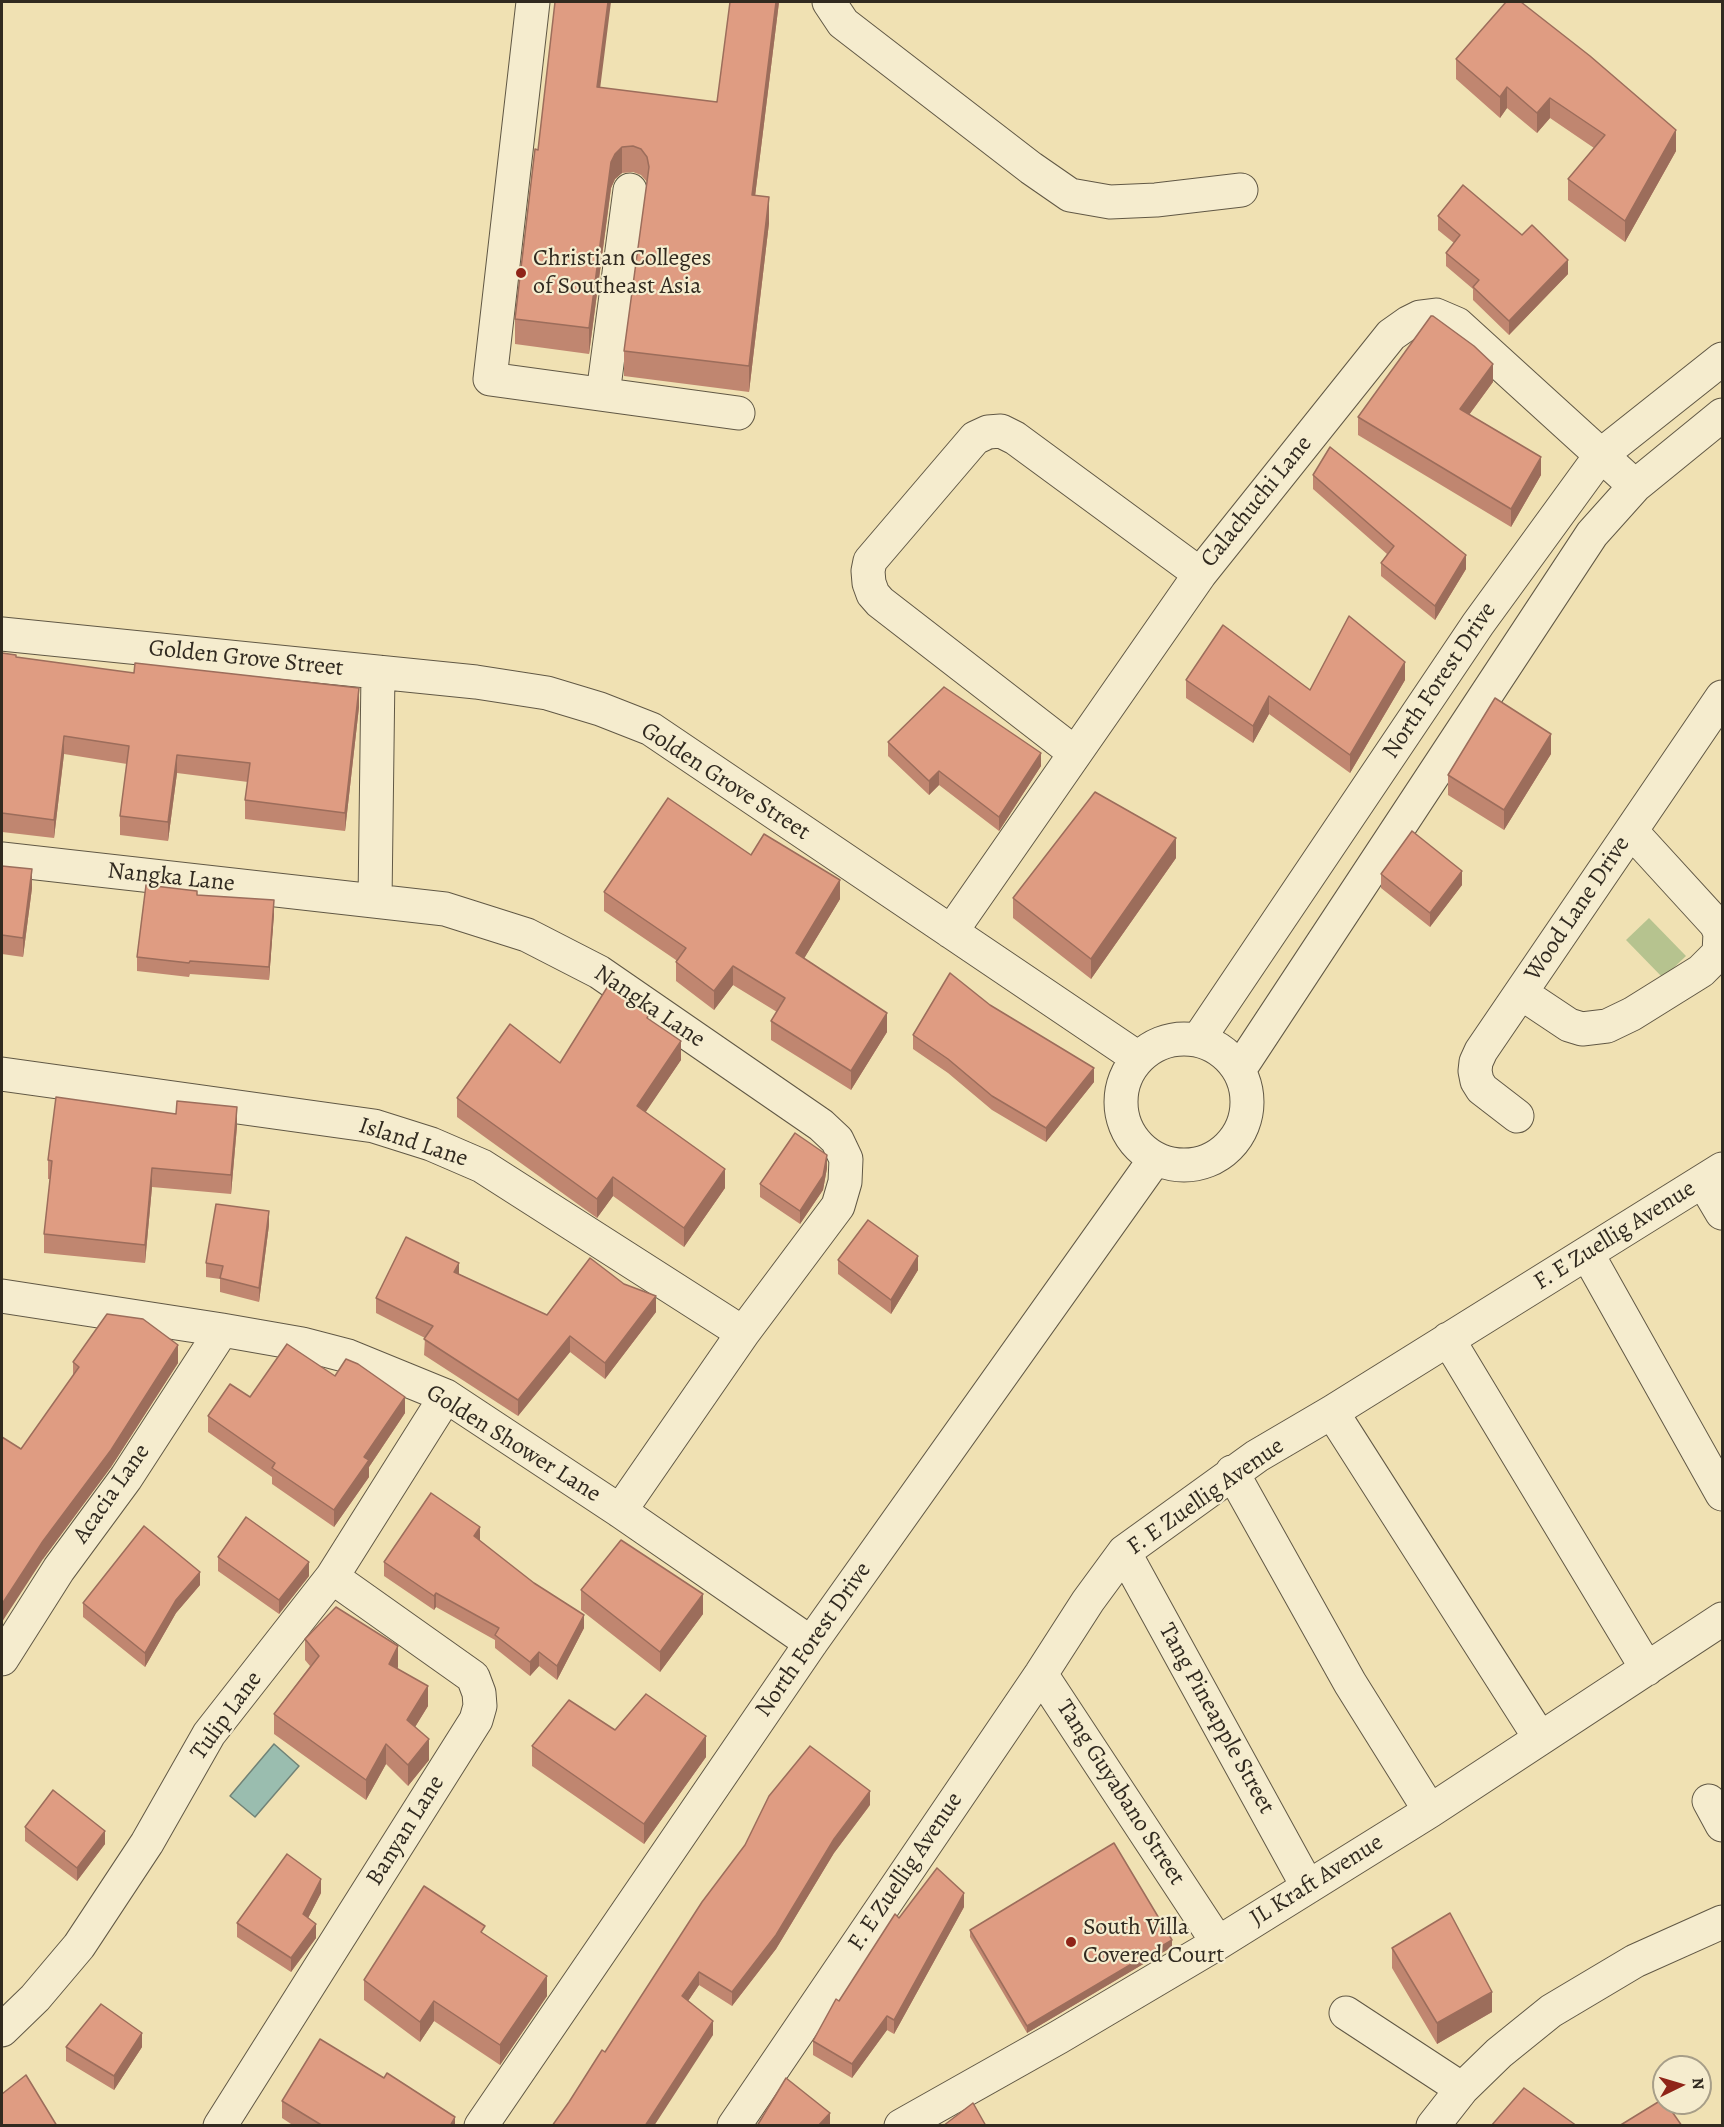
<!DOCTYPE html>
<html>
<head>
<meta charset="utf-8">
<style>
  body { margin:0 }
  #map { position:relative; width:1724px; height:2127px; overflow:hidden; background:#f0e1b3; font-family:Alegreya,serif }
  canvas { display:block }
  .frame { position:absolute; inset:0; border:3px solid #312a20; pointer-events:none }
  .north { position:absolute; left:1652px; top:2055px; width:60px; height:60px; box-sizing:border-box; background:#f5ecce; border:2px solid #a79e88; border-radius:50%; rotate:85deg; font-size:16px; font-weight:700; line-height:24px; text-align:center; color:#312a20 }
  .north::after { content:''; display:block; margin:auto; width:21px; height:27px; background:#8f2418; clip-path:polygon(50% 0,100% 100%,50% 72%,0 100%) }
</style>
</head>
<body>
<div id="map">
<canvas width="1724" height="2127"></canvas>
<div class="frame"></div>
<div class="north">N</div>
</div>
<script>
const context = document.querySelector('canvas').getContext('2d');
context.lineJoin = 'round';
function fillPath(path, color) {
  context.fillStyle = color;
  context.fill(path, 'evenodd');
}
function toPath(rows) {
  const path = new Path2D();
  for (const r of rows) {
    if (r.length === 3) {
      path.moveTo(r[0] + r[2], r[1]);
      path.arc(r[0], r[1], r[2], 0, 2 * Math.PI);
      continue;
    }
    path.moveTo(r[0], r[1]);
    for (let i = 2; i < r.length; i += 2) path.lineTo(r[i], r[i + 1]);
  }
  return path;
}
function stroke(path, color, width, dash) {
  context.strokeStyle = color;
  context.lineWidth = width;
  context.lineCap = dash ? 'butt' : 'round';
  context.setLineDash(dash || []);
  context.stroke(path);
}
function drawText(font, color, halo, rows, align = 'center') {
  context.font = font + ' Alegreya,serif';
  context.lineWidth = 4.5;
  context.setLineDash([]);
  context.textBaseline = 'middle';
  context.strokeStyle = halo;
  context.fillStyle = color;
  for (const [text, x, y, turn = 0] of rows) {
    context.save();
    context.translate(x, y);
    context.rotate((+turn || 0) * Math.PI / 180);
    context.textAlign = isNaN(turn) ? turn : align;
    if (halo) context.strokeText(text, 0, 0);
    context.fillText(text, 0, 0);
    context.restore();
  }
}
fillPath(toPath([
  [1649,918,1686,956,1663,978,1626,940]
]), '#b6c38f');
const water = toPath([
  [274,1744,299,1766,255,1817,230,1796,274,1744]
]);
fillPath(water, '#9abdaf');
stroke(water, '#708276', 1.5);
const minor = toPath([
  [533,2,490,379,738,413],
  [829,2,843,23,1031,168,1070,195,1110,202,1156,200,1241,190],
  [603,394,630,190],
  [2,634,476,682,547,693,600,709,651,729,1138,1058],
  [1075,753,880,602,873,594,869,583,868,571,870,561,975,438,988,432,1001,431,1015,438,1200,574],
  [2,859,445,909,527,935,599,972,821,1125,837,1140,846,1159,845,1182,838,1206,743,1333,620,1511],
  [375,901,378,672],
  [951,932,1200,574,1391,335,1408,323,1420,317,1436,315,1457,324,1635,486],
  [1521,993,1569,1025,1582,1029,1607,1026,1632,1014,1701,971,1719,953,1720,933,1716,924,1631,831],
  [1184,1102,63],
  [1198,1040,1478,624,1601,455,1722,359],
  [1239,1070,1592,534,1635,486,1722,415],
  [2,1074,374,1126,431,1144,482,1166,743,1333],
  [1517,1116,1482,1089,1477,1081,1475,1071,1476,1062,1481,1051,1722,697],
  [1703,1181,1722,1213],
  [1588,1255,1722,1494],
  [2,1296,222,1330,302,1344,348,1356,446,1396,620,1511,811,1643],
  [1448,1339,1647,1669],
  [1332,1412,1540,1738],
  [1232,1472,1350,1683,1430,1811],
  [1124,1552,1308,1887],
  [2,1659,59,1569,126,1478,222,1330],
  [1041,1674,1218,1943],
  [1709,1801,1722,1825],
  [1346,2013,1462,2089],
  [2,2030,35,1998,79,1946,147,1843,209,1734,332,1577,446,1396],
  [220,2126,476,1720,480,1706,479,1693,473,1677,332,1577],
  [481,2126,811,1643,1155,1159],
  [734,2126,1041,1674,1088,1601,1124,1552,1257,1456,1332,1412,1722,1169],
  [901,2126,1059,2037,1218,1943,1430,1811,1722,1619],
  [1433,2126,1462,2089,1499,2053,1551,2011,1635,1961,1722,1922]
]);
stroke(minor, '#615845', 35);
stroke(minor, '#f5ecce', 33);
fillPath(toPath([
  [779,2,755,196,769,223,749,392,624,376,624,351,647,182,641,175,633,172,622,173,615,179,611,188,589,354,515,344,515,319,538,150,600,88,717,102],
  [1456,59,1676,151,1625,242,1568,200,1568,179,1594,148,1550,118,1537,133,1507,108,1500,118,1456,79],
  [1438,216,1568,274,1509,335,1473,300,1473,289,1446,266,1446,253,1454,243,1438,230],
  [1493,382,1469,415,1541,475,1511,527,1358,435,1358,417],
  [1313,475,1466,569,1435,620,1381,576,1381,563,1387,554,1313,489],
  [2,653,16,658,359,707,345,831,245,819,245,800,248,782,177,773,168,841,120,835,120,816,127,764,64,754,54,838,2,832],
  [1186,680,1310,690,1405,680,1350,773,1269,714,1253,743,1186,698],
  [888,742,1041,766,999,831,939,785,929,795,888,756],
  [1551,754,1504,830,1448,795,1448,775],
  [751,855,840,899,804,958,887,1032,851,1090,771,1040,771,1021,777,1012,733,985,714,1010,676,981,676,960,604,911,604,892],
  [1176,858,1091,979,1013,918,1013,898],
  [2,866,32,888,23,957,2,954],
  [1381,874,1462,885,1430,927,1381,888],
  [197,895,274,914,269,980,190,974,189,977,137,971,137,957],
  [650,1019,681,1060,645,1112,725,1188,684,1247,613,1196,597,1218,457,1117,457,1098,560,1063],
  [913,1035,1094,1082,1046,1142,992,1110,948,1073,913,1049],
  [237,1126,231,1194,152,1187,145,1263,44,1253,44,1234,50,1179,48,1179,48,1160],
  [827,1168,823,1190,800,1224,760,1197,760,1184],
  [269,1225,259,1302,220,1292,220,1279,206,1277,206,1263],
  [838,1260,918,1270,891,1314,838,1274],
  [459,1274,547,1315,656,1312,605,1379,570,1352,518,1416,424,1355,425,1338,376,1313,376,1298],
  [73,1362,178,1363,111,1467,43,1559,21,1449,73,1376],
  [335,1376,405,1413,369,1467,369,1477,334,1527,272,1484,272,1477,208,1432,208,1416,250,1397],
  [480,1541,584,1628,557,1680,539,1666,530,1676,495,1648,495,1640,436,1607,434,1610,384,1576,384,1562],
  [218,1557,309,1576,279,1614,218,1571],
  [200,1585,176,1613,145,1667,83,1617,83,1603],
  [581,1590,703,1614,660,1672,581,1610],
  [305,1639,398,1667,397,1669,428,1706,415,1727,429,1760,408,1786,386,1764,366,1800,274,1734,274,1714,310,1666,305,1660],
  [615,1730,706,1757,644,1844,532,1766,532,1746],
  [870,1805,834,1853,776,1949,732,2006,699,1985,688,2001,713,2035,569,2102,605,2052],
  [25,1827,105,1844,77,1881,25,1841],
  [321,1893,308,1918,316,1938,291,1972,237,1937,237,1923],
  [964,1907,894,2034,887,2030,852,2078,813,2055,813,2041,839,2001,899,1918],
  [970,1930,1172,1947,1027,2033,970,1937],
  [485,1934,547,1996,500,2065,434,2021,420,2042,364,2000,364,1980],
  [1392,1948,1492,2012,1437,2044,1392,1968],
  [66,2047,142,2047,114,2090,66,2061],
  [282,2101,455,2126,294,2126,282,2118]
]), '#c08670');
fillPath(toPath([
  [608,2,611,2,597,113,597,87],
  [776,2,779,2,752,221,752,195],
  [1507,87,1507,108,1500,118,1500,97],
  [1550,98,1550,118,1537,133,1537,113],
  [1676,130,1676,151,1625,242,1625,221],
  [622,147,622,173,615,179,611,188,589,354,589,328,611,162,615,154],
  [769,197,769,223,749,392,749,366],
  [1568,260,1568,274,1509,335,1509,321],
  [1493,364,1493,382,1460,427,1460,409],
  [1541,457,1541,475,1511,527,1511,509],
  [1466,555,1466,569,1435,620,1435,606],
  [1405,662,1405,680,1350,773,1350,755],
  [359,688,359,707,345,831,345,813],
  [1269,696,1269,714,1253,743,1253,726],
  [1551,734,1551,754,1504,830,1504,810],
  [64,736,64,754,54,838,54,820],
  [1041,753,1041,766,999,831,999,817],
  [177,755,177,773,168,841,168,822],
  [939,771,939,785,929,795,929,781],
  [1176,838,1176,858,1091,979,1091,959],
  [32,869,32,888,23,957,23,938],
  [1462,871,1462,885,1430,927,1430,913],
  [840,880,840,899,796,972,796,953],
  [274,900,274,914,269,980,269,967],
  [733,966,733,985,714,1010,714,991],
  [887,1013,887,1032,851,1090,851,1071],
  [681,1041,681,1060,637,1125,637,1106],
  [1094,1068,1094,1082,1046,1142,1046,1128],
  [237,1107,237,1126,231,1194,231,1175],
  [827,1155,827,1168,823,1190,800,1224,800,1211],
  [152,1168,152,1187,145,1263,145,1245],
  [725,1169,725,1188,684,1247,684,1228],
  [613,1177,613,1196,597,1218,597,1199],
  [269,1211,269,1225,259,1302,259,1288],
  [918,1256,918,1270,891,1314,891,1300],
  [459,1263,459,1279,454,1272],
  [656,1296,656,1312,605,1379,605,1363],
  [570,1336,570,1352,518,1416,518,1400],
  [178,1345,178,1363,111,1467,43,1559,2,1622,2,1604,43,1541],
  [405,1397,405,1413,369,1467,369,1477,334,1527,334,1510,364,1457],
  [480,1527,480,1541,474,1536],
  [309,1562,309,1576,279,1614,279,1600],
  [200,1572,200,1585,176,1613,145,1667,145,1653,176,1600],
  [436,1593,436,1607,434,1610,434,1596],
  [703,1594,703,1614,660,1672,660,1652],
  [584,1615,584,1628,557,1680,557,1666],
  [398,1646,398,1667,389,1685,389,1664],
  [539,1652,539,1666,530,1676,530,1662],
  [428,1686,428,1706,407,1740,407,1720],
  [706,1736,706,1757,644,1844,644,1824],
  [429,1739,429,1760,408,1786,408,1765],
  [386,1744,386,1764,366,1800,366,1780],
  [870,1791,870,1805,834,1853,776,1949,732,2006,732,1992,834,1839],
  [105,1831,105,1844,77,1881,77,1868],
  [321,1879,321,1893,303,1928,303,1914],
  [964,1893,964,1907,894,2034,894,2020],
  [316,1924,316,1938,291,1972,291,1958],
  [1172,1940,1172,1947,1027,2033,1027,2026],
  [699,1972,699,1985,682,2010,682,1996],
  [547,1976,547,1996,500,2065,500,2045],
  [1492,1992,1492,2012,1437,2044,1437,2023],
  [434,2001,434,2021,420,2042,420,2022],
  [887,2016,887,2030,852,2078,852,2064],
  [713,2021,713,2035,654,2126,645,2126],
  [142,2033,142,2047,114,2090,114,2076],
  [830,2113,830,2126,818,2126],
  [455,2117,455,2126,450,2126]
]), '#9c6d5b');
const building = toPath([
  [555,2,608,2,597,87,717,102,730,2,776,2,752,195,769,197,749,366,624,351,649,167,647,157,641,149,633,146,622,147,615,154,611,162,589,328,515,319,535,149,538,150,555,2],
  [1506,2,1521,2,1590,56,1676,130,1625,221,1568,179,1605,135,1550,98,1537,113,1507,87,1500,97,1456,59,1506,2],
  [1463,185,1522,235,1532,225,1568,260,1509,321,1473,287,1479,280,1446,253,1460,235,1438,216,1463,185],
  [1431,316,1433,316,1474,346,1493,364,1460,409,1541,457,1511,509,1358,417,1431,316],
  [1330,447,1466,555,1435,606,1381,563,1394,546,1313,475,1330,447],
  [1349,616,1405,662,1350,755,1269,696,1253,726,1186,680,1223,625,1310,690,1349,616],
  [2,653,16,655,16,657,134,673,135,663,359,688,345,813,245,800,250,763,177,755,168,822,120,816,129,746,64,736,54,820,2,813,2,653],
  [944,687,1041,753,999,817,939,771,929,781,888,742,944,687],
  [1495,698,1551,734,1504,810,1448,775,1495,698],
  [1095,792,1176,838,1091,959,1013,898,1095,792],
  [668,798,751,855,764,834,840,880,796,953,887,1013,851,1071,771,1021,785,998,733,966,714,991,676,962,686,948,604,892,668,798],
  [1412,831,1462,871,1430,913,1381,874,1412,831],
  [2,866,32,869,23,938,2,935,2,866],
  [146,885,197,891,197,895,274,900,269,967,190,961,189,963,137,957,146,885],
  [950,973,990,1005,1094,1068,1046,1128,992,1096,948,1059,913,1035,950,973],
  [608,986,650,1013,647,1018,681,1041,637,1106,725,1169,684,1228,613,1177,597,1199,457,1098,510,1024,560,1063,608,986],
  [56,1097,176,1114,177,1101,237,1107,231,1175,152,1168,145,1245,44,1234,52,1161,48,1160,56,1097],
  [795,1133,827,1155,823,1176,800,1211,760,1184,795,1133],
  [216,1204,269,1211,259,1288,220,1278,223,1266,206,1263,216,1204],
  [868,1220,918,1256,891,1300,838,1260,868,1220],
  [406,1237,459,1263,454,1272,547,1315,590,1258,624,1284,656,1296,605,1363,570,1336,518,1400,424,1339,433,1326,376,1298,406,1237],
  [107,1314,143,1319,178,1345,111,1450,43,1541,2,1604,2,1437,21,1449,79,1367,73,1362,107,1314],
  [287,1344,335,1376,346,1359,358,1364,405,1397,364,1457,369,1460,334,1510,272,1468,275,1463,208,1416,230,1384,250,1397,287,1344],
  [431,1493,480,1527,474,1536,534,1583,584,1615,557,1666,539,1652,530,1662,495,1635,499,1628,436,1593,434,1596,384,1562,431,1493],
  [246,1517,309,1562,279,1600,218,1557,246,1517],
  [144,1526,200,1572,176,1600,145,1653,83,1603,144,1526],
  [621,1540,703,1594,660,1652,581,1590,621,1540],
  [336,1607,398,1646,389,1664,428,1686,407,1720,429,1739,408,1765,386,1744,366,1780,274,1714,319,1656,305,1639,336,1607],
  [646,1694,706,1736,644,1824,532,1746,569,1700,615,1730,646,1694],
  [810,1746,870,1791,834,1839,776,1935,732,1992,699,1972,682,1996,713,2021,645,2126,552,2126,569,2102,602,2050,605,2052,702,1902,745,1845,769,1796,810,1746],
  [53,1790,105,1831,77,1868,25,1827,53,1790],
  [1114,1843,1172,1940,1027,2026,970,1930,1114,1843],
  [287,1854,321,1879,303,1914,316,1924,291,1958,237,1923,287,1854],
  [937,1868,964,1893,894,2020,887,2016,852,2064,813,2041,836,1999,839,2001,895,1914,899,1918,937,1868],
  [424,1886,485,1926,481,1932,547,1976,500,2045,434,2001,420,2022,364,1980,424,1886],
  [1450,1913,1492,1992,1437,2023,1392,1948,1450,1913],
  [101,2004,142,2033,114,2076,66,2047,101,2004],
  [320,2039,384,2078,387,2073,455,2117,450,2126,323,2126,282,2101,320,2039],
  [26,2075,57,2126,2,2126,2,2094,26,2075],
  [786,2078,830,2113,818,2126,757,2126,786,2078],
  [1524,2088,1577,2126,1491,2126,1524,2088],
  [1663,2099,1664,2103,1666,2103,1682,2126,1619,2126,1663,2099],
  [973,2103,986,2126,943,2126,973,2103]
]);
fillPath(building, '#df9c82');
stroke(building, '#9c6d5b', 1.5);
for (const [x, y, r, color] of [
  [521,273,6,"#8f2418"],
  [1071,1942,6,"#8f2418"]
]) {
  const dot = new Path2D();
  dot.arc(x, y, r, 0, 2 * Math.PI);
  context.fillStyle = color;
  context.fill(dot);
  stroke(dot, '#f5ecce', 2);
}
drawText('24px', '#312a20', '#f5ecce', [
  ["Christian Colleges",533,259],
  ["of Southeast Asia",533,287],
  ["South Villa",1083,1928],
  ["Covered Court",1083,1956]
], 'left');
drawText('24px', '#312a20', '#f5ecce', [
  ["Calachuchi Lane",1257,502,-51],
  ["Golden Grove Street",246,659,6],
  ["North Forest Drive",1440,681,-56],
  ["Golden Grove Street",725,782,33],
  ["Nangka Lane",171,878,6],
  ["Wood Lane Drive",1578,909,-56],
  ["Nangka Lane",649,1007,34],
  ["Island Lane",413,1143,18],
  ["F. E Zuellig Avenue",1615,1236,-32],
  ["Golden Shower Lane",513,1444,32],
  ["Acacia Lane",112,1494,-55],
  ["F. E Zuellig Avenue",1206,1497,-35],
  ["North Forest Drive",814,1640,-55],
  ["Tulip Lane",227,1716,-54],
  ["Tang Pineapple Street",1216,1719,61],
  ["Tang Guyabano Street",1120,1793,57],
  ["Banyan Lane",406,1831,-58],
  ["F. E Zuellig Avenue",906,1872,-56],
  ["JL Kraft Avenue",1317,1881,-32]
]);
</script>
</body>
</html>
